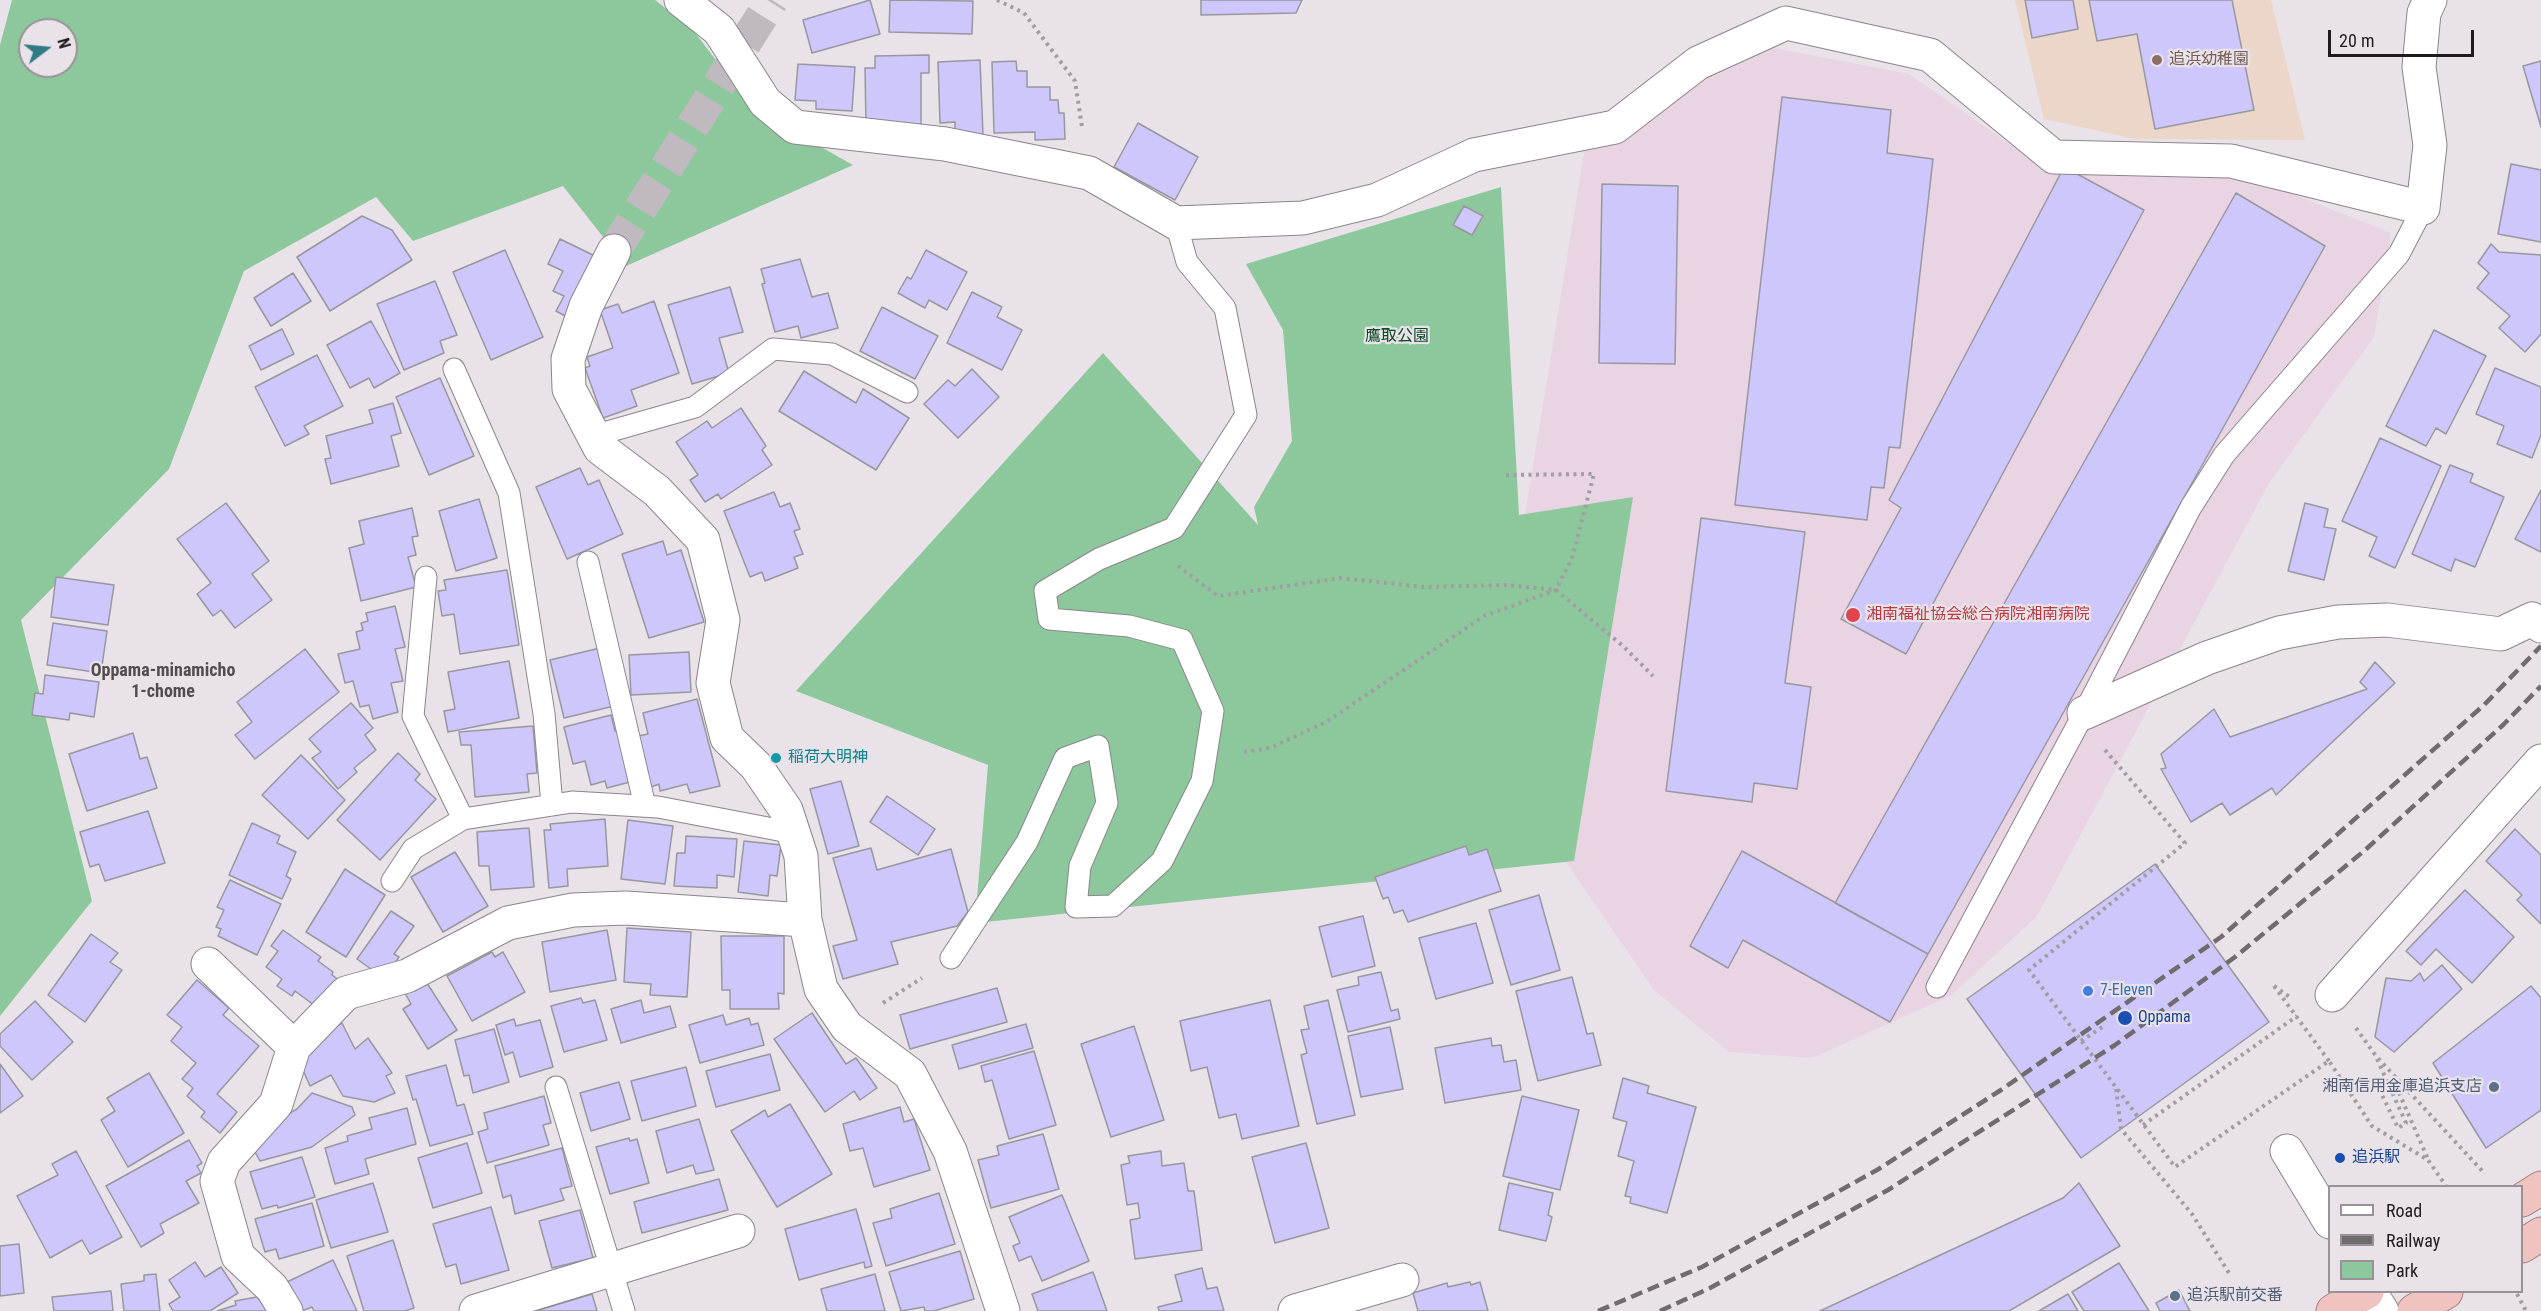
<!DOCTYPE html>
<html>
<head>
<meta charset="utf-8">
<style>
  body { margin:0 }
  #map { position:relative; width:2541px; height:1311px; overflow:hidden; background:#e9e2e9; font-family:"Roboto Condensed",sans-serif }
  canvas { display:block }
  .legend { position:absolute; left:2328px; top:1185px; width:195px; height:108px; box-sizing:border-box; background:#e9e2e9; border:2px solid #989298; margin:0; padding:8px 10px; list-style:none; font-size:18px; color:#1e1b1e }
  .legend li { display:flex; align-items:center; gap:12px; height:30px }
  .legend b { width:30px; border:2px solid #989298 }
  .north { position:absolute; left:18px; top:18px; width:60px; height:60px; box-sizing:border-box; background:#e9e2e9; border:2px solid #989298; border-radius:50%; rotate:74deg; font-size:16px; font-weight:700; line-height:24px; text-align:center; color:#1e1b1e }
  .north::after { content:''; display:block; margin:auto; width:21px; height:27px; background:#337b84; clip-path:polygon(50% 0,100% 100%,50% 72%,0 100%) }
  .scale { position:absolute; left:2328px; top:30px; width:146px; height:27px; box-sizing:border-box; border:3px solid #1e1b1e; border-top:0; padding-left:8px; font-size:18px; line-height:21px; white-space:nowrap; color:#1e1b1e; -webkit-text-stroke:4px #e9e2e9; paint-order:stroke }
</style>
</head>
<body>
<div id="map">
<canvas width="2541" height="1311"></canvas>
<ul class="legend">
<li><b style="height:8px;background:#fff"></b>Road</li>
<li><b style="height:8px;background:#6f6b6f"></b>Railway</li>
<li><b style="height:16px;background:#8cc89b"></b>Park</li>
</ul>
<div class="north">N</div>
<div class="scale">20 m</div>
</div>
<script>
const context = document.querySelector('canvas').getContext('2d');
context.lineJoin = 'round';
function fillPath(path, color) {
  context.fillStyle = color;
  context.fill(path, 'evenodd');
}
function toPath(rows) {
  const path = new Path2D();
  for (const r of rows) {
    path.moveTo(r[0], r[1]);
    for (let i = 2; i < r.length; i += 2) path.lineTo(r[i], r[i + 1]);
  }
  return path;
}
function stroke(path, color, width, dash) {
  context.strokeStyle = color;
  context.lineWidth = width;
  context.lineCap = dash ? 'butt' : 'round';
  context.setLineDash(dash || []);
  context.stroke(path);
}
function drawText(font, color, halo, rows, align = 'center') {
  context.font = font + ' "Roboto Condensed","Noto Sans JP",sans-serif';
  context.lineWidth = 4.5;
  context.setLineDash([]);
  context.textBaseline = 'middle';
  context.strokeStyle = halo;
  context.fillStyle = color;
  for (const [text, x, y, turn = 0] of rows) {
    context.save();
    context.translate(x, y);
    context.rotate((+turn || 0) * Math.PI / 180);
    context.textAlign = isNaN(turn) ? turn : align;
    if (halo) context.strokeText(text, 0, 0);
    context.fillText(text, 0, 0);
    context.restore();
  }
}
fillPath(toPath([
  [2015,0,2271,0,2305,140,2136,139,2044,119]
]), '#ebd6c9');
fillPath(toPath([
  [1774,48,1909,74,2037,163,2227,168,2391,233,2374,337,2269,483,2037,916,1952,995,1812,1058,1729,1052,1654,990,1487,747,1585,148,1740,52]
]), '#e8d4e3');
fillPath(toPath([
  [12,0,655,0,693,30,753,109,853,165,626,266,563,186,413,241,376,197,244,271,169,469,21,620,92,901,0,1016,0,45],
  [30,30,66,30,66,66,30,66],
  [1501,187,1519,515,1633,497,1574,861,975,923,988,765,796,691,1103,353,1258,525,1254,507,1292,441,1283,330,1246,264]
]), '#8cc89b');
const building = toPath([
  [870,0,880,34,812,53,803,20,870,0],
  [890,0,973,1,972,34,889,32,890,0],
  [1201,0,1302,0,1296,13,1201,15,1201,0],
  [2025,0,2073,0,2078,29,2032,38,2025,0],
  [2089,0,2232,0,2254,110,2155,129,2137,34,2097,41,2089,0],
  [929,55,929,73,921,73,921,125,866,126,865,68,875,68,875,56,929,55],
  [980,60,983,135,955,136,955,122,940,123,938,62,980,60],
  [1016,61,1017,71,1027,71,1027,87,1050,87,1050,100,1058,100,1059,113,1064,113,1065,139,1035,140,1035,132,994,133,992,62,1016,61],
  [2541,61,2541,127,2523,66,2541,61],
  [798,64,855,67,852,111,816,109,816,101,795,100,798,64],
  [1782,97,1891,110,1887,153,1933,159,1900,448,1889,447,1884,488,1871,487,1867,520,1735,505,1782,97],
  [1138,123,1198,157,1175,200,1114,167,1138,123],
  [2511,164,2541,170,2541,242,2498,234,2511,164],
  [2064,167,2144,210,1906,654,1841,619,1901,508,1889,500,2064,167],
  [1602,184,1678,186,1675,364,1599,363,1602,184],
  [2236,193,2325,246,1928,954,1835,903,2236,193],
  [1464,206,1483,216,1472,235,1453,225,1464,206],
  [362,216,392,230,412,260,330,311,297,257,362,216],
  [560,239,597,257,569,318,556,311,564,296,553,291,563,271,548,264,560,239],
  [2491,244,2499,252,2541,255,2541,334,2525,352,2499,328,2510,316,2477,288,2489,273,2478,263,2491,244],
  [505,250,543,337,491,360,453,272,505,250],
  [926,250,967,272,947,310,929,300,925,308,898,293,907,277,911,279,926,250],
  [800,259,812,297,828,293,838,328,801,338,798,326,775,332,762,284,765,283,761,269,800,259],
  [293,273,311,301,271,326,254,298,293,273],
  [435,281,457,335,440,341,444,353,404,370,377,304,435,281],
  [730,287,743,332,719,338,729,373,692,384,668,305,730,287],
  [972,292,1002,307,997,317,1022,330,1002,370,947,343,972,292],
  [654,301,679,373,631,390,637,406,603,418,585,368,590,366,587,357,613,348,600,310,618,304,622,313,654,301],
  [882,307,938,336,915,379,860,351,882,307],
  [371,321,400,373,374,388,369,378,350,388,327,345,371,321],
  [282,329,294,354,261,370,249,346,282,329],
  [2434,330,2486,356,2446,434,2436,428,2426,446,2386,426,2434,330],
  [317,355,343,406,304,426,309,434,285,446,255,387,317,355],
  [2495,368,2541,387,2541,435,2532,458,2497,444,2504,426,2476,414,2495,368],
  [972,369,999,397,958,438,924,404,948,380,955,386,972,369],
  [804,371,856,403,863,389,909,418,876,470,779,411,804,371],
  [440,378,474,456,429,475,396,397,440,378],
  [393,403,401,433,391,436,399,466,331,484,325,459,331,458,326,436,373,423,369,410,393,403],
  [741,408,766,446,762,450,772,465,721,499,718,494,705,502,690,480,698,475,676,442,707,421,712,428,741,408],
  [2380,438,2441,466,2395,568,2369,556,2377,537,2342,521,2380,438],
  [2450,465,2473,474,2470,482,2504,497,2475,567,2455,559,2451,571,2412,554,2450,465],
  [580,468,588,485,599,480,623,534,567,559,536,487,580,468],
  [2541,490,2541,552,2515,539,2541,490],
  [774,492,780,507,790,503,800,529,794,531,803,554,794,557,798,568,765,581,762,572,750,577,724,511,774,492],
  [479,499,497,558,456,571,439,511,479,499],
  [226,503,269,561,252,574,272,600,235,628,221,610,213,616,197,594,211,583,177,539,226,503],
  [2305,503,2328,509,2324,527,2336,529,2324,580,2288,571,2305,503],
  [412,508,418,536,412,537,416,555,408,557,416,587,361,601,349,548,364,544,359,521,412,508],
  [1701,518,1805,532,1785,683,1811,687,1797,789,1754,783,1752,802,1666,791,1701,518],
  [663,541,667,555,681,550,704,622,649,638,622,554,663,541],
  [507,570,519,645,460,654,454,614,442,616,438,591,446,590,444,580,507,570],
  [56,577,114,585,108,625,51,617,56,577],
  [395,606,405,647,395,649,403,681,391,683,398,712,373,719,369,705,360,707,353,681,345,683,338,654,360,649,356,632,363,630,361,623,368,621,366,613,395,606],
  [53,623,107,631,101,673,47,665,53,623],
  [600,648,614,706,564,718,550,660,600,648],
  [305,649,339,692,255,759,235,735,252,722,237,702,305,649],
  [689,652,691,692,631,695,629,655,689,652],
  [509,661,519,718,448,732,444,711,455,709,448,672,509,661],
  [2375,662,2395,683,2276,795,2272,788,2230,815,2222,803,2191,822,2161,769,2166,768,2161,754,2214,709,2230,737,2367,689,2360,682,2375,662],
  [45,675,99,682,94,717,70,713,69,720,32,715,35,693,43,694,45,675],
  [697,699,720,786,690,793,687,784,660,791,659,784,651,787,638,736,648,734,643,713,697,699],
  [351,703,373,728,365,735,376,750,354,768,357,772,338,789,312,758,321,752,309,739,351,703],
  [611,715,615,731,618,731,630,782,607,788,605,781,591,785,585,761,573,764,564,727,611,715],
  [533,726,537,773,527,774,529,792,475,797,471,745,461,745,459,732,533,726],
  [133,733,140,759,147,757,157,788,87,811,69,754,133,733],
  [398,753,420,774,415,780,436,799,380,860,337,820,398,753],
  [301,755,345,800,308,839,262,795,301,755],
  [841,781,859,846,828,854,810,789,841,781],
  [887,796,935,829,918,855,870,822,887,796],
  [148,811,165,863,105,881,99,864,90,867,80,832,148,811],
  [605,819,608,866,567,869,568,886,549,888,544,830,551,830,550,824,605,819],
  [628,820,673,826,665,884,621,879,628,820],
  [252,823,280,836,277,843,296,852,286,876,291,879,282,899,229,875,252,823],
  [529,828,534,887,491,890,489,866,479,866,477,832,529,828],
  [2515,829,2541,855,2541,924,2517,900,2522,895,2486,861,2515,829],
  [686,836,737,839,734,877,717,875,717,888,674,886,677,853,685,853,686,836],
  [744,841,781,845,777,876,770,875,768,896,738,892,744,841],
  [1466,846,1469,855,1487,849,1501,891,1408,922,1403,910,1394,913,1388,897,1383,899,1375,877,1466,846],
  [871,848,877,870,951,849,968,912,957,926,891,942,898,964,843,979,833,946,857,940,833,858,871,848],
  [1742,851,1928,954,1890,1022,1743,940,1728,968,1690,946,1742,851],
  [455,852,488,906,443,932,411,877,455,852],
  [2155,864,2269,1022,2081,1158,1967,999,2155,864],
  [345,869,385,895,346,957,306,932,345,869],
  [230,880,281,904,257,955,218,936,221,929,216,927,224,910,217,907,230,880],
  [2465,890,2514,937,2472,983,2436,949,2421,965,2406,951,2465,890],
  [1539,895,1560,970,1511,985,1489,910,1539,895],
  [391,911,414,926,394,954,399,957,389,972,378,974,357,959,391,911],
  [1363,916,1375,966,1332,977,1319,927,1363,916],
  [1476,923,1493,983,1436,999,1419,938,1476,923],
  [627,928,691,932,687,997,650,995,651,984,624,982,627,928],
  [283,930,321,957,318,961,333,972,332,975,339,980,318,1008,295,991,292,996,277,986,282,979,266,967,278,951,271,946,283,930],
  [607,930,616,980,550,992,542,942,607,930],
  [91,934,118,953,110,962,122,970,85,1022,48,995,91,934],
  [721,936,784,936,784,994,778,993,779,1009,730,1009,730,990,722,990,721,936],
  [492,952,495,957,503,952,525,992,472,1021,447,976,492,952],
  [2442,965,2462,989,2394,1052,2375,1037,2386,978,2411,981,2420,973,2424,981,2442,965],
  [1381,972,1391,1011,1398,1009,1400,1019,1348,1032,1337,990,1359,985,1358,977,1381,972],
  [1572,977,1587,1034,1593,1033,1601,1065,1538,1081,1516,991,1572,977],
  [197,980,229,1008,223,1015,259,1046,217,1094,237,1112,220,1133,201,1117,205,1112,187,1096,193,1088,182,1079,196,1063,171,1041,182,1027,167,1015,197,980],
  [425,980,457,1030,428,1049,403,1009,411,1004,405,993,425,980],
  [2531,986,2541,998,2541,1110,2486,1148,2433,1063,2531,986],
  [997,988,1007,1022,910,1049,900,1015,997,988],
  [581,998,583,1003,595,1000,607,1040,564,1052,551,1006,581,998],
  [641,1000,644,1013,670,1006,676,1027,621,1043,611,1009,641,1000],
  [1270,1000,1299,1126,1242,1139,1236,1114,1219,1118,1207,1067,1191,1071,1180,1021,1270,1000],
  [1328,1000,1355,1115,1317,1124,1301,1055,1307,1053,1301,1030,1309,1029,1304,1006,1328,1000],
  [35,1001,73,1042,32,1080,0,1046,0,1034,35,1001],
  [812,1013,846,1064,856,1058,877,1088,860,1100,854,1091,825,1112,774,1039,812,1013],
  [723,1015,726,1025,749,1018,751,1025,758,1023,764,1045,700,1063,689,1025,723,1015],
  [514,1019,516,1026,540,1020,553,1067,520,1077,513,1052,505,1055,496,1025,514,1019],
  [342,1023,355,1049,368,1038,392,1073,386,1076,395,1093,374,1102,343,1096,331,1075,310,1086,298,1059,312,1053,308,1044,342,1023],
  [1026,1024,1033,1048,959,1069,952,1045,1026,1024],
  [1134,1026,1164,1120,1111,1137,1081,1044,1134,1026],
  [1390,1027,1403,1089,1361,1097,1348,1036,1390,1027],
  [494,1029,509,1082,473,1093,469,1075,464,1076,455,1040,494,1029],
  [1491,1038,1492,1046,1501,1045,1504,1062,1516,1060,1521,1090,1445,1103,1435,1048,1491,1038],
  [1034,1051,1056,1125,1009,1139,992,1080,985,1082,981,1066,1034,1051],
  [770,1054,780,1090,716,1107,706,1071,770,1054],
  [0,1064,23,1096,0,1113,0,1064],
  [446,1065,457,1106,464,1104,473,1134,430,1146,416,1099,413,1100,406,1076,446,1065],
  [686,1067,696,1106,642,1121,631,1081,686,1067],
  [149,1073,184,1133,128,1167,101,1120,115,1111,107,1098,149,1073],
  [1623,1078,1649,1086,1647,1093,1696,1107,1667,1213,1630,1203,1631,1197,1625,1196,1634,1161,1618,1156,1627,1122,1613,1118,1623,1078],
  [619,1082,630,1119,591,1131,580,1093,619,1082],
  [312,1093,352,1107,355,1115,312,1147,260,1161,249,1141,274,1122,297,1109,312,1093],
  [544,1096,551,1123,543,1125,549,1145,487,1163,478,1132,488,1129,484,1113,544,1096],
  [1522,1096,1579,1110,1560,1190,1503,1176,1522,1096],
  [790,1104,832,1174,777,1207,731,1131,765,1110,768,1117,790,1104],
  [900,1107,904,1122,914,1119,930,1170,874,1187,863,1148,850,1151,843,1124,900,1107],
  [407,1108,416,1144,365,1159,369,1174,335,1184,325,1148,348,1141,347,1136,372,1129,369,1118,407,1108],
  [699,1119,714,1170,696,1174,693,1165,667,1173,656,1131,699,1119],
  [1043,1134,1059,1189,991,1208,978,1160,999,1155,997,1146,1043,1134],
  [629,1138,630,1141,637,1139,649,1183,610,1194,596,1147,629,1138],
  [189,1140,202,1163,197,1166,201,1173,186,1181,199,1203,160,1224,164,1233,141,1247,106,1186,189,1140],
  [467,1143,482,1193,433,1208,418,1158,467,1143],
  [1306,1143,1329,1228,1275,1243,1252,1157,1306,1143],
  [562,1148,572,1186,560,1189,564,1200,515,1214,511,1195,503,1198,495,1166,562,1148],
  [76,1151,122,1237,90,1254,82,1240,50,1258,17,1196,58,1175,52,1164,76,1151],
  [1161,1151,1162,1166,1184,1163,1188,1191,1194,1191,1202,1250,1135,1259,1130,1220,1140,1218,1138,1203,1127,1205,1121,1165,1130,1163,1128,1156,1161,1151],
  [302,1157,315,1197,278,1208,277,1205,262,1209,250,1172,302,1157],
  [719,1179,728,1210,642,1233,634,1202,719,1179],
  [373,1183,388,1232,331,1248,316,1200,373,1183],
  [1509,1183,1553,1193,1548,1215,1552,1217,1546,1241,1499,1230,1509,1183],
  [2079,1183,2120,1246,2009,1311,1820,1311,2063,1198,2079,1183],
  [939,1193,955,1244,886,1266,873,1223,892,1218,890,1209,939,1193],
  [1062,1195,1089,1261,1042,1281,1031,1256,1019,1261,1013,1246,1020,1243,1009,1217,1062,1195],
  [312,1203,324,1246,279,1259,276,1249,265,1252,255,1219,312,1203],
  [491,1207,509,1270,461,1284,456,1264,446,1267,433,1224,491,1207],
  [856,1209,872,1266,865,1268,864,1262,799,1280,785,1229,856,1209],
  [580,1210,593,1258,552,1268,539,1221,580,1210],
  [393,1240,414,1308,405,1311,364,1311,347,1256,393,1240],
  [19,1244,24,1293,0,1296,0,1246,19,1244],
  [960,1251,974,1299,934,1311,925,1311,924,1307,901,1311,889,1272,960,1251],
  [333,1260,357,1311,314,1311,312,1307,302,1311,287,1282,333,1260],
  [195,1262,205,1277,221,1267,238,1293,210,1311,173,1311,169,1304,180,1297,169,1280,195,1262],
  [2119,1263,2149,1311,2084,1311,2072,1292,2119,1263],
  [1202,1268,1207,1289,1217,1287,1224,1311,1159,1311,1158,1307,1182,1301,1175,1275,1202,1268],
  [1093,1272,1107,1311,1038,1311,1032,1294,1093,1272],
  [156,1274,160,1311,124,1311,121,1284,144,1281,144,1275,156,1274],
  [875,1274,885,1311,827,1311,821,1289,875,1274],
  [1470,1282,1471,1285,1480,1282,1488,1311,1418,1311,1413,1293,1447,1283,1448,1287,1470,1282],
  [2179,1290,2190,1311,2160,1311,2156,1303,2179,1290],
  [111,1291,113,1311,54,1311,52,1297,111,1291],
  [592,1294,597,1311,536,1311,592,1294],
  [2068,1294,2078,1311,2039,1311,2068,1294],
  [257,1297,268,1311,217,1311,236,1305,235,1301,257,1297]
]);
fillPath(building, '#cec7fb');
stroke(building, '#98979f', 1.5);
stroke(toPath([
  [614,251,772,0]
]), '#c0bac0', 33, [33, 16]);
const service = toPath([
  [454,369,509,493,544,714,552,805],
  [593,436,695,407,773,349,832,354,907,392],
  [588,562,645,806],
  [426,577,413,716,463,819],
  [392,881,413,849,463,819,572,802,658,807,794,833],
  [951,958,1027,842,1065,758,1098,746,1107,803,1080,866,1076,907,1113,906,1162,861,1202,781,1213,711,1182,640,1129,626,1049,619,1045,591,1099,559,1174,528,1246,415,1225,308,1187,262,1176,223],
  [1937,987,2084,713,2191,507,2224,455,2399,254,2423,208],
  [556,1087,624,1311]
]);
const minor = toPath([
  [681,0,719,30,765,102,795,127,945,144,1089,173,1176,223,1303,218,1377,200,1474,155,1615,127,1698,63,1786,23,1930,55,2054,157,2231,161,2423,208,2430,145,2419,67,2424,13,2430,0],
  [614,251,586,306,568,359,569,389,600,448,657,491,703,540,723,620,713,683,727,738,756,766,786,810,801,856,805,920,821,989,847,1027,910,1074,950,1151,1003,1311],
  [2084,713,2207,658,2279,633,2338,622,2387,620,2501,634,2532,619,2541,626],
  [208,964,294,1047],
  [2332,995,2541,761],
  [286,1311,272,1288,238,1256,217,1181,224,1162,276,1104,294,1047,346,993,407,976,508,923,573,910,626,908,805,920],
  [476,1311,738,1231],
  [1295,1311,1402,1280]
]);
const tertiary = toPath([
  [2287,1151,2330,1222],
  [2370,1292,2382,1311]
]);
const trunk = toPath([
  [2522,1200,2541,1188],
  [2522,1246,2541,1234],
  [2333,1311,2367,1292],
  [2414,1311,2446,1292]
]);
stroke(service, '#8b858c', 23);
stroke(minor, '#8b858c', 35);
stroke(tertiary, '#8b858c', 35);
stroke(trunk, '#a57e7d', 35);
stroke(toPath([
  [997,0,1024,13,1075,81,1082,127],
  [1178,566,1218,596,1341,578,1424,587,1506,585,1556,590,1623,646,1653,676],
  [2105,750,2185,843,2029,970,2175,1167,2329,1061,2372,1126,2428,1160,2446,1186],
  [1244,752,1270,748,1326,722,1484,616,1556,590,1572,558,1594,474,1502,475],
  [2274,986,2291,998],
  [883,1003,922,978],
  [2356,1028,2376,1056,2485,1174],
  [2081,1041,2104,1026],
  [2377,1059,2406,1123,2398,1128,2381,1093,2396,1086,2428,1159],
  [2116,1089,2121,1129,2192,1214,2229,1273],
  [2143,1125,2297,1016],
  [2517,1294,2526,1311]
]), '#a29da2', 4, [3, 4.5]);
stroke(service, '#fff', 21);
stroke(minor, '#fff', 33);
stroke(tertiary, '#fff', 33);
stroke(trunk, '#f0c2c0', 33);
stroke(toPath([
  [1598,1311,1702,1267,1877,1170,2001,1090,2221,937,2484,705,2541,646],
  [1660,1311,1710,1288,1888,1190,2115,1045,2235,957,2364,851,2503,725,2541,686]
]), '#6f6b6f', 4.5, [12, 6]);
stroke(toPath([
  [2274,986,2329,1061]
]), '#a29da2', 4, [3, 4.5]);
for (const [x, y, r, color] of [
  [2157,60,6,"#8d6e63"],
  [1853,615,8,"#e0444e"],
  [776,758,6,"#0f9aa8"],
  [2088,991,6,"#3f7fe0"],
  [2125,1018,8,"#1a4fb4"],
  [2494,1087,6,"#5c6f8a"],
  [2340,1158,6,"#1a4fb4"],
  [2175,1296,6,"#5c6f8a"]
]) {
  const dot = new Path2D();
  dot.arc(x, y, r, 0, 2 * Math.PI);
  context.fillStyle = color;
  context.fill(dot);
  stroke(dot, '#e9e2e9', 2);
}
drawText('16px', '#785e54', '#e9e2e9', [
  ["追浜幼稚園",2169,60]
], 'left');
drawText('16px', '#084a23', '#e9e2e9', [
  ["鷹取公園",1397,337]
]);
drawText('16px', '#be3a42', '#e9e2e9', [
  ["湘南福祉協会総合病院湘南病院",1866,615]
], 'left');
drawText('16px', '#0d838f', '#e9e2e9', [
  ["稲荷大明神",788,758]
], 'left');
drawText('16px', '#366cbe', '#e9e2e9', [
  ["7-Eleven",2100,991]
], 'left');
drawText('16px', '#164399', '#e9e2e9', [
  ["Oppama",2138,1018],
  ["追浜駅",2352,1158]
], 'left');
drawText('16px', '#4e5e75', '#e9e2e9', [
  ["湘南信用金庫追浜支店",2482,1087],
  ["追浜駅前交番",2187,1296,"left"]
], 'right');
drawText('bold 18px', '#524c52', '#e9e2e9', [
  ["Oppama-minamicho",163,671],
  ["1-chome",163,692]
]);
</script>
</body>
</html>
